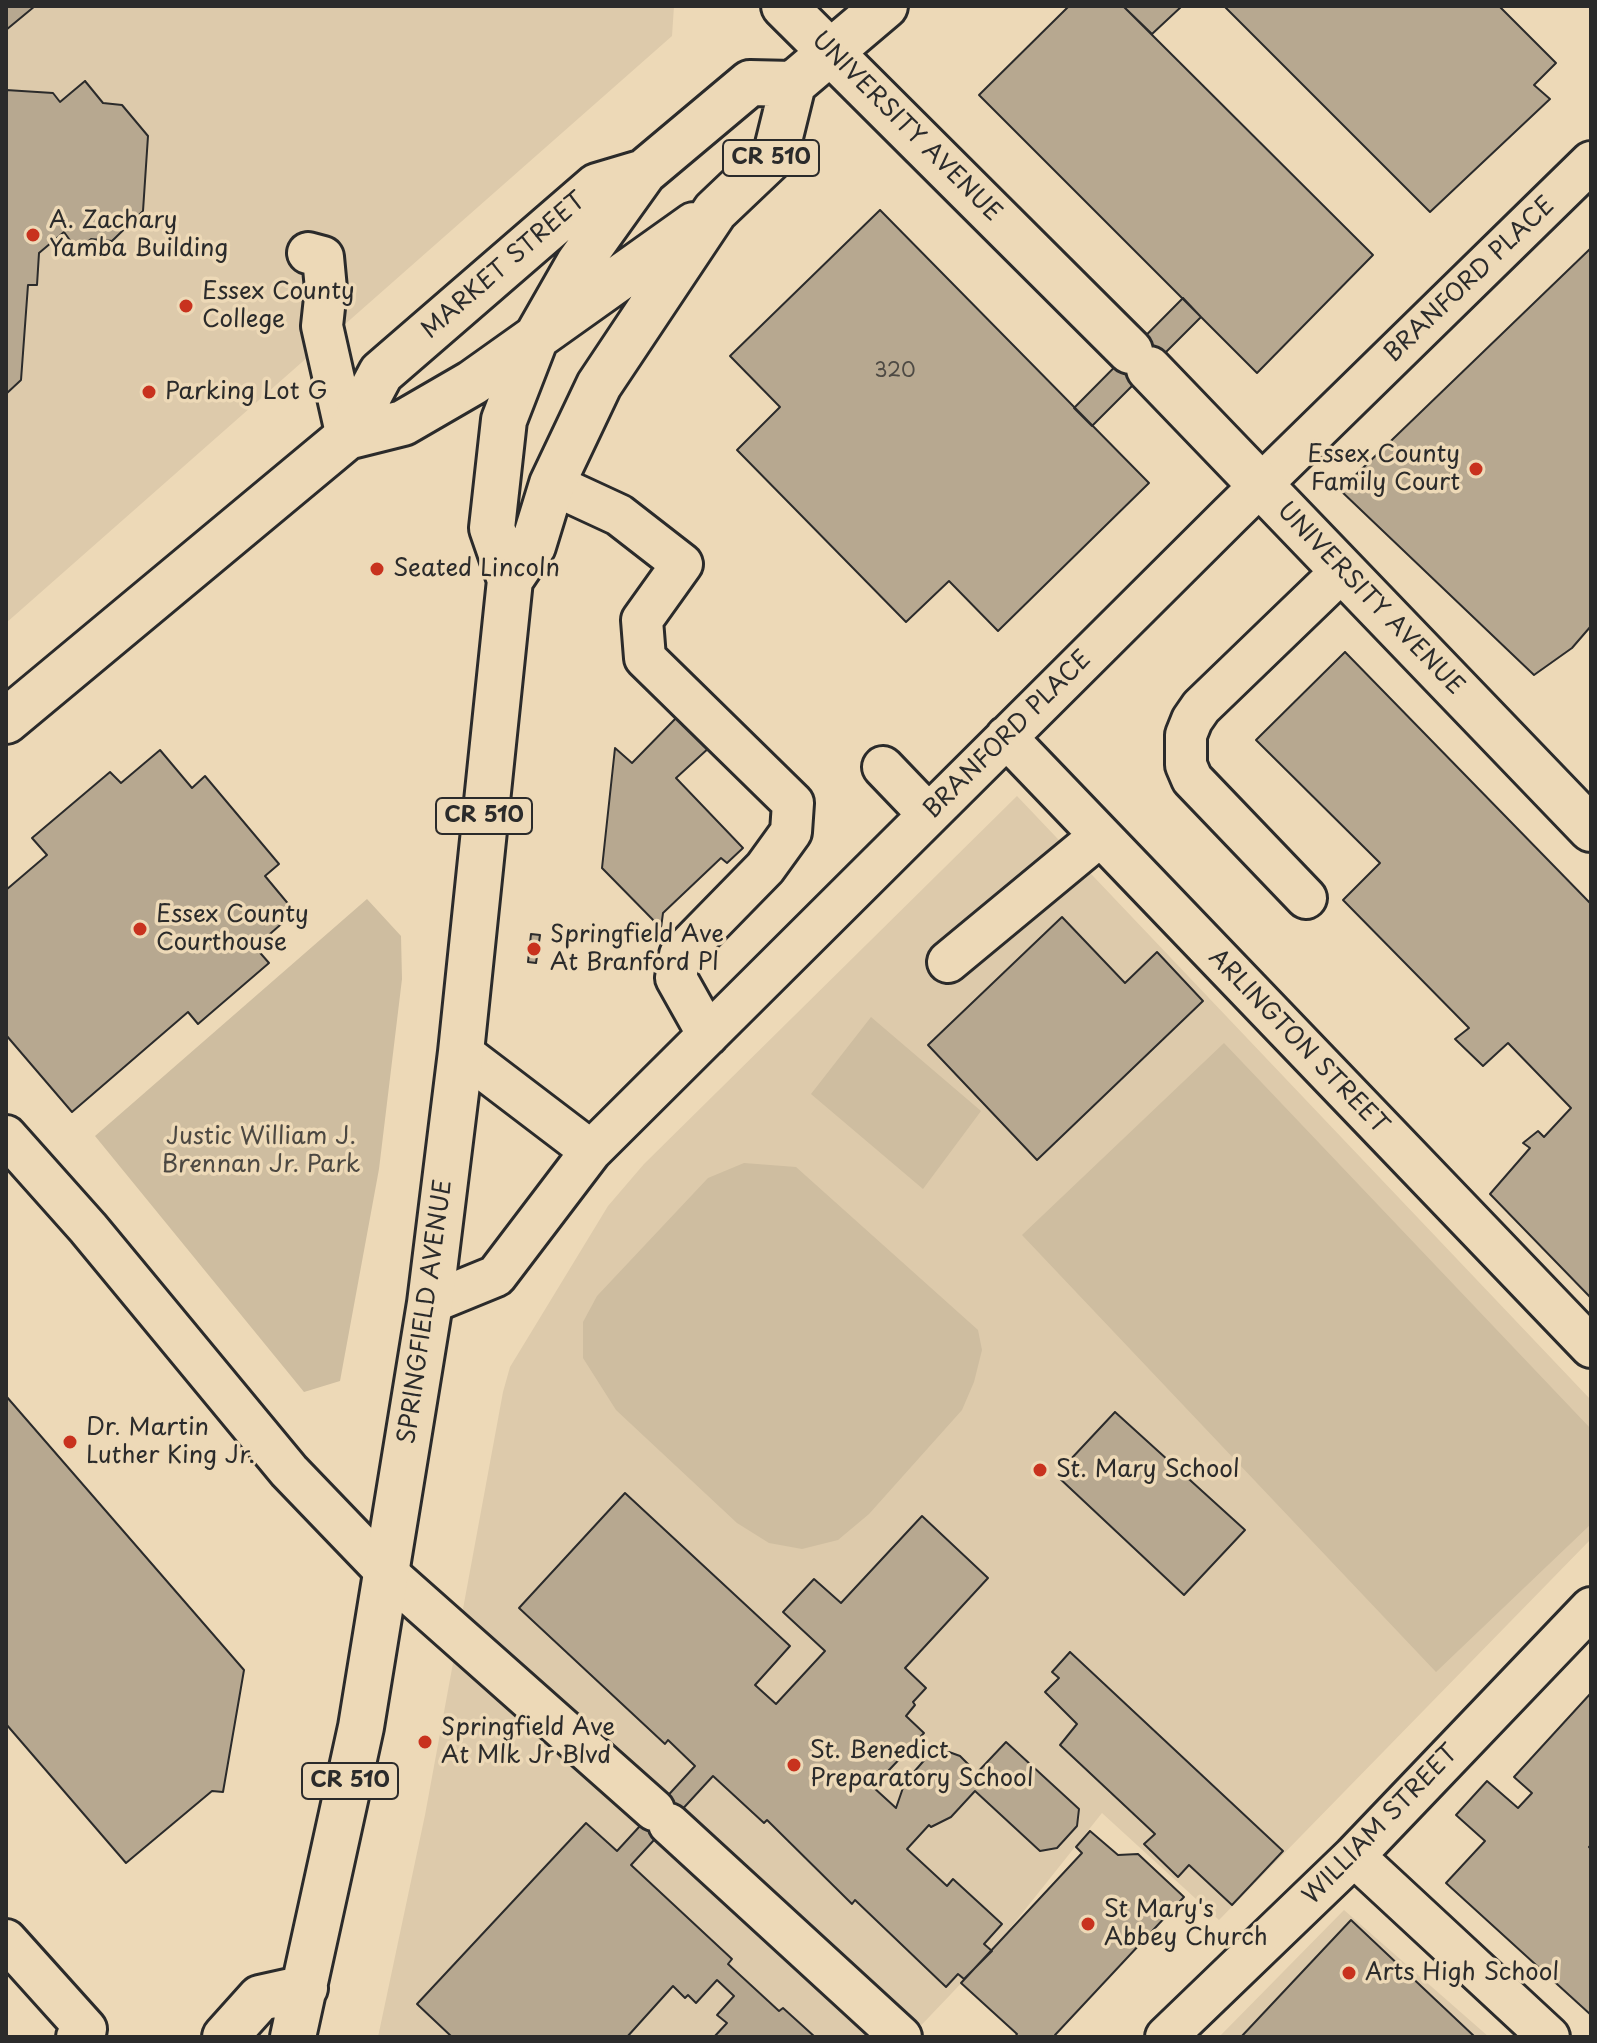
<!DOCTYPE html>
<html>
<head>
<meta charset="utf-8">
<style>
  body { margin:0 }
  #map { position:relative; width:1597px; height:2043px; overflow:hidden; background:#edd9b7; font-family:"Playpen Sans",sans-serif }
  canvas { display:block }
  .frame { position:absolute; inset:0; border:8px solid #2b2b2b; pointer-events:none }
</style>
</head>
<body>
<div id="map">
<canvas width="1597" height="2043"></canvas>
<div class="frame"></div>
</div>
<script>
const context = document.querySelector('canvas').getContext('2d');
context.lineJoin = 'round';
function fillPath(path, color) {
  context.fillStyle = color;
  context.fill(path, 'evenodd');
}
function toPath(rows) {
  const path = new Path2D();
  for (const r of rows) {
    path.moveTo(r[0], r[1]);
    for (let i = 2; i < r.length; i += 2) path.lineTo(r[i], r[i + 1]);
  }
  return path;
}
function stroke(path, color, width, dash) {
  context.strokeStyle = color;
  context.lineWidth = width;
  context.lineCap = dash ? 'butt' : 'round';
  context.setLineDash(dash || []);
  context.stroke(path);
}
function drawText(font, color, halo, rows, align = 'center') {
  context.font = font + ' "Playpen Sans",sans-serif';
  context.lineWidth = 7;
  context.setLineDash([]);
  context.textBaseline = 'middle';
  context.strokeStyle = halo;
  context.fillStyle = color;
  for (const [text, x, y, turn = 0] of rows) {
    context.save();
    context.translate(x, y);
    context.rotate((+turn || 0) * Math.PI / 180);
    context.textAlign = isNaN(turn) ? turn : align;
    if (halo) context.strokeText(text, 0, 0);
    context.fillText(text, 0, 0);
    context.restore();
  }
}
fillPath(toPath([
  [6,6,674,6,672,36,6,623],
  [1017,796,1591,1400,1591,1539,1219,1920,1102,1813,992,1951,910,2037,378,2037,425,1815,503,1392,510,1367,608,1206,644,1164],
  [1344,1910,1489,2037,1219,2037]
]), '#ddcaab');
fillPath(toPath([
  [367,899,401,936,402,979,379,1169,340,1381,304,1392,95,1136],
  [871,1017,981,1111,923,1189,811,1094],
  [1224,1043,1591,1429,1591,1524,1436,1672,1022,1235],
  [744,1163,796,1167,978,1330,982,1350,974,1382,962,1410,869,1514,838,1540,802,1549,769,1543,737,1523,616,1410,583,1358,583,1322,597,1296,708,1178]
]), '#cebda0');
const building = toPath([
  [6,6,35,6,6,30,6,6],
  [1069,6,1123,6,1373,255,1257,373,979,95,1069,6],
  [1123,6,1182,6,1152,34,1123,6],
  [1224,6,1499,6,1556,63,1534,85,1550,99,1430,212,1224,6],
  [85,81,103,103,122,105,148,136,143,211,112,241,91,239,77,250,64,232,39,253,37,285,28,285,21,380,6,394,6,90,53,93,60,102,85,81],
  [880,210,1149,483,998,631,949,581,906,622,737,450,780,407,730,356,880,210],
  [1591,248,1591,626,1572,648,1534,675,1340,490,1591,248],
  [1183,298,1201,317,1092,426,1074,408,1183,298],
  [1345,652,1591,904,1591,1298,1490,1194,1530,1148,1523,1143,1538,1131,1544,1137,1571,1108,1508,1043,1483,1066,1455,1039,1469,1028,1343,900,1380,863,1256,740,1345,652],
  [679,715,711,746,676,778,743,848,727,863,721,858,663,913,661,928,602,868,615,748,632,763,679,715],
  [160,750,192,788,205,776,279,864,265,876,295,912,255,947,269,963,198,1024,188,1012,72,1112,6,1035,6,890,47,855,32,838,110,772,121,783,160,750],
  [1062,917,1125,983,1157,952,1203,1001,1037,1160,928,1045,1062,917],
  [531,934,540,935,536,963,528,962,531,934],
  [6,1396,244,1670,223,1792,212,1791,126,1863,6,1724,6,1396],
  [1115,1412,1245,1530,1184,1595,1056,1475,1115,1412],
  [625,1493,790,1646,755,1685,776,1704,825,1651,783,1612,814,1579,841,1603,922,1516,988,1578,905,1668,926,1688,913,1702,915,1705,906,1716,924,1733,873,1787,896,1808,905,1782,928,1756,949,1752,960,1756,969,1765,973,1777,1006,1742,1079,1809,1077,1826,1057,1848,1040,1851,975,1791,951,1817,931,1827,929,1825,907,1849,947,1886,953,1879,1002,1924,984,1944,992,1951,964,1979,958,1974,946,1987,855,1900,852,1904,767,1820,764,1823,713,1776,631,1865,732,1959,728,1964,779,2011,783,2008,815,2037,714,2037,727,2023,717,2015,734,1996,717,1980,696,2003,688,1995,685,1998,673,1986,627,2037,452,2037,417,2004,586,1823,617,1851,695,1766,668,1740,665,1744,519,1608,625,1493],
  [1070,1652,1283,1851,1232,1905,1189,1865,1178,1877,1144,1844,1155,1834,1060,1745,1077,1724,1045,1692,1059,1678,1052,1672,1070,1652],
  [1591,1693,1591,1845,1589,1847,1591,1849,1591,2015,1446,1883,1485,1841,1456,1815,1487,1781,1518,1808,1532,1793,1514,1777,1591,1693],
  [1090,1831,1118,1855,1138,1854,1184,1897,1055,2035,1057,2037,1015,2037,1017,2034,961,1983,1082,1853,1076,1847,1090,1831],
  [1351,1920,1475,2037,1241,2037,1351,1920]
]);
fillPath(building, '#b7a890');
stroke(building, '#2b2b2b', 2);
const minor = toPath([
  [308,253,323,257,326,289,322,326,347,437],
  [552,484,619,515,682,564,642,620,645,658,793,803,791,832,765,868,680,955,676,978,708,1035],
  [1006,737,1591,1347],
  [883,767,928,814],
  [1306,898,1192,779,1186,765,1186,735,1192,720,1201,707,1343,570],
  [948,962,1100,836],
  [461,1052,591,1151],
  [6,1136,88,1228,289,1471,387,1573,654,1810],
  [430,1303,496,1276,591,1151,1230,515,1591,162],
  [669,1824,901,2037],
  [1354,1856,1549,2037],
  [6,1940,86,2029,77,2037],
  [1166,2037,1354,1856,1591,1608]
]);
const major = toPath([
  [784,6,1130,351],
  [1149,369,1591,829],
  [347,437,403,423,472,383,694,225],
  [510,580,533,546,552,484,599,385,715,211,776,153,793,84],
  [6,721,347,437,381,373,597,186,644,172,750,83,793,84,885,6],
  [225,2037,260,1998,305,1988],
  [293,2037,361,1727,430,1303,461,1052,510,580,492,528,504,420,535,340,579,263,644,172]
]);
stroke(minor, '#2b2b2b', 46);
stroke(major, '#2b2b2b', 50);
stroke(minor, '#edd9b7', 40);
stroke(major, '#edd9b7', 44);
for (const [x, y, r, color] of [
  [33,235,8,"#c8321e"],
  [186,306,8,"#c8321e"],
  [149,392,8,"#c8321e"],
  [1476,469,8,"#c8321e"],
  [377,569,8,"#c8321e"],
  [140,929,8,"#c8321e"],
  [534,949,8,"#c8321e"],
  [70,1442,8,"#c8321e"],
  [1040,1470,8,"#c8321e"],
  [425,1742,8,"#c8321e"],
  [794,1765,8,"#c8321e"],
  [1088,1924,8,"#c8321e"],
  [1349,1973,8,"#c8321e"]
]) {
  const dot = new Path2D();
  dot.arc(x, y, r, 0, 2 * Math.PI);
  context.fillStyle = color;
  context.fill(dot);
  stroke(dot, '#edd9b7', 3);
}
drawText('20px', '#4e4a44', null, [
  ["320",895,371]
]);
for (const [x, y, w] of [
  [771,158,96],
  [484,816,96],
  [350,1781,96]
]) {
  const box = new Path2D();
  box.roundRect(x - w / 2, y - 18, w, 36, 6);
  context.fillStyle = '#edd9b7';
  context.fill(box);
  stroke(box, '#2b2b2b', 2);
}
drawText('bold 22px', '#2b2b2b', null, [
  ["CR 510",771,158],
  ["CR 510",484,816],
  ["CR 510",350,1781]
]);
drawText('24px', '#2b2b2b', '#edd9b7', [
  ["UNIVERSITY AVENUE",906,127,45],
  ["MARKET STREET",504,266,-41],
  ["BRANFORD PLACE",1470,280,-44],
  ["UNIVERSITY AVENUE",1370,599,46],
  ["BRANFORD PLACE",1008,735,-45],
  ["ARLINGTON STREET",1298,1042,46],
  ["SPRINGFIELD AVENUE",426,1312,-82],
  ["WILLIAM STREET",1381,1825,-46]
]);
drawText('24px', '#2b2b2b', '#edd9b7', [
  ["A. Zachary",49,221],
  ["Yamba Building",49,249],
  ["Essex County",202,292],
  ["College",202,320],
  ["Parking Lot G",165,392],
  ["Essex County",1460,455,"right"],
  ["Family Court",1460,483,"right"],
  ["Seated Lincoln",393,569],
  ["Essex County",156,915],
  ["Courthouse",156,943],
  ["Springfield Ave",550,935],
  ["At Branford Pl",550,963],
  ["Dr. Martin",86,1428],
  ["Luther King Jr.",86,1456],
  ["St. Mary School",1056,1470],
  ["Springfield Ave",441,1728],
  ["At Mlk Jr Blvd",441,1756],
  ["St. Benedict",810,1751],
  ["Preparatory School",810,1779],
  ["St Mary's",1104,1910],
  ["Abbey Church",1104,1938],
  ["Arts High School",1365,1973]
], 'left');
drawText('24px', '#4c4842', '#edd9b7', [
  ["Justic William J.",261,1137],
  ["Brennan Jr. Park",261,1165]
]);
</script>
</body>
</html>
